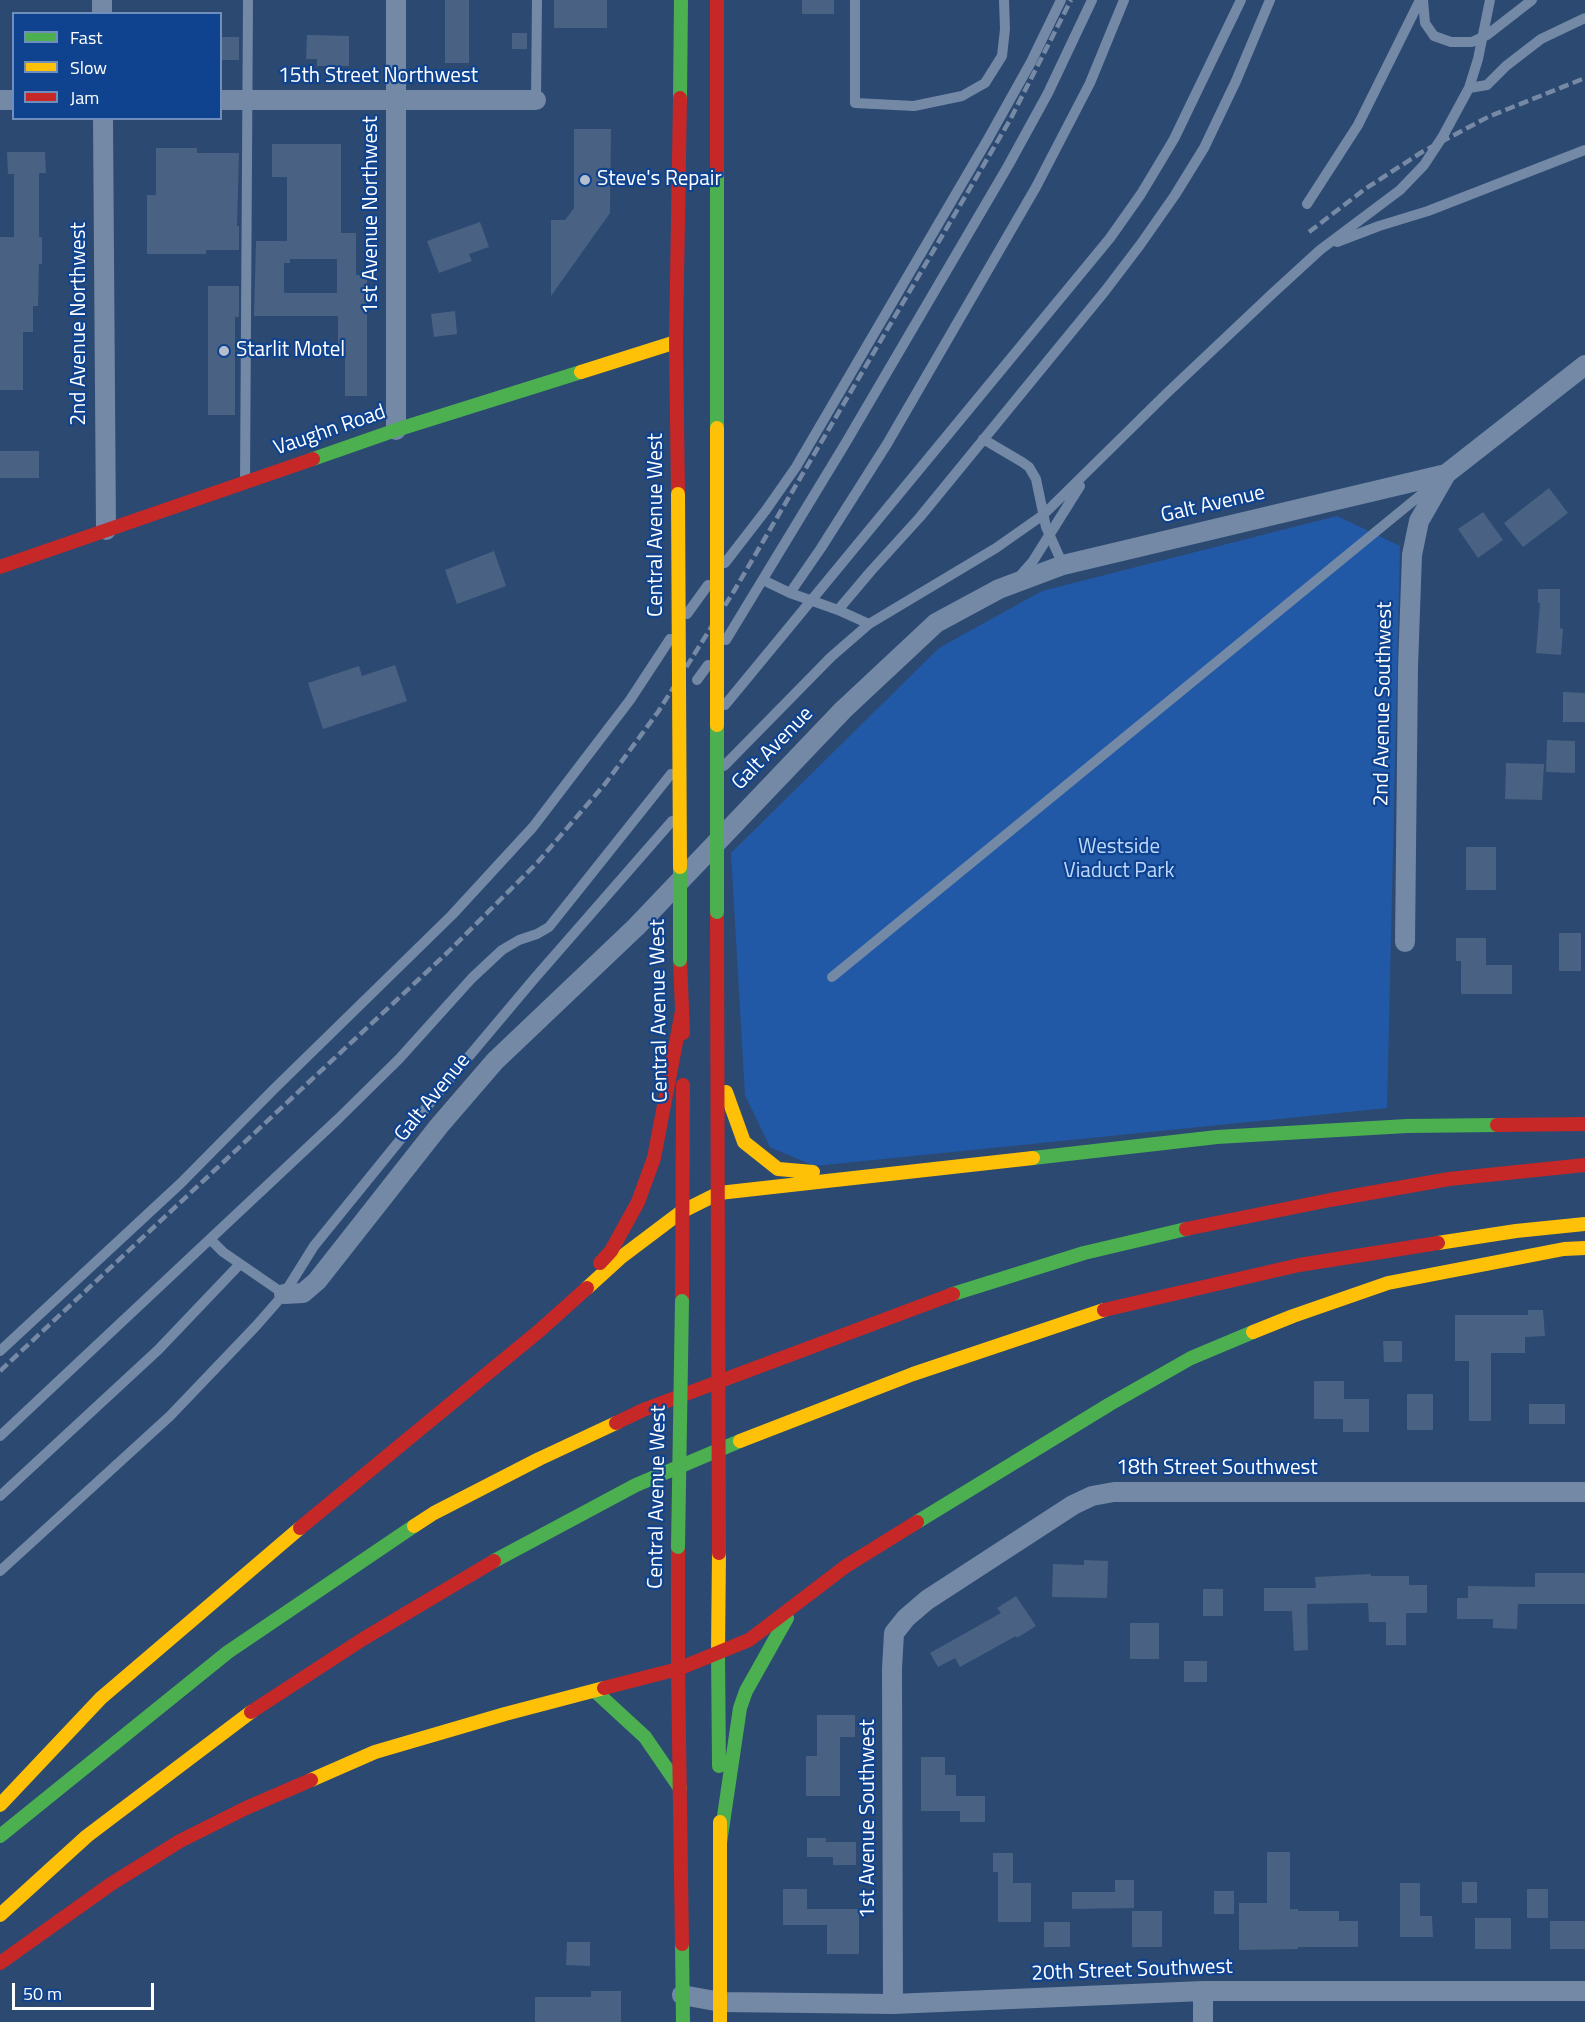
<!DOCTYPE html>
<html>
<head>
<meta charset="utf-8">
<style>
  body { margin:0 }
  #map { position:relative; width:1585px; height:2022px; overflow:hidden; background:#2c4972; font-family:"Titillium Web",sans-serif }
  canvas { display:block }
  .legend { position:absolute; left:12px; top:12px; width:210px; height:108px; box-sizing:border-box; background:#0f438f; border:2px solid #6f8ebc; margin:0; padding:8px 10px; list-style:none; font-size:18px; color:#fff }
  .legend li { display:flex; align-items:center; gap:12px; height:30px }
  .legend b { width:30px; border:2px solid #6f8ebc }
  .scale { position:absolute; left:12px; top:1983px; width:142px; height:27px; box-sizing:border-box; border:3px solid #fff; border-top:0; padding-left:8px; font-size:18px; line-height:21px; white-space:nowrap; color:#fff; -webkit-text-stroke:4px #0f438f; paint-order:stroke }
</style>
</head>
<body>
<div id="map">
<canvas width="1585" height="2022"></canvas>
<ul class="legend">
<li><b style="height:8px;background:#4caf50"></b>Fast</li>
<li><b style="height:8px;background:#ffc107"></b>Slow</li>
<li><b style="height:8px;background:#c62828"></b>Jam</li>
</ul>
<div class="scale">50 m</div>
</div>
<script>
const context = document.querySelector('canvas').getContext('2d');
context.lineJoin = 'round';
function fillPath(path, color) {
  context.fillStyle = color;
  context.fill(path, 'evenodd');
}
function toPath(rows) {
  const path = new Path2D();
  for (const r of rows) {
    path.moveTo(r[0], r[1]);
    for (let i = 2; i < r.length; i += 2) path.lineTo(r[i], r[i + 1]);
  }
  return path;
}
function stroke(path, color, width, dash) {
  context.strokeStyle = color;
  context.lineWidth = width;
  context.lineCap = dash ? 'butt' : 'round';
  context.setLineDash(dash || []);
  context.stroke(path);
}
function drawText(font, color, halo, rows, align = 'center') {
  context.font = font + ' "Titillium Web",sans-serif';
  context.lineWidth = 4.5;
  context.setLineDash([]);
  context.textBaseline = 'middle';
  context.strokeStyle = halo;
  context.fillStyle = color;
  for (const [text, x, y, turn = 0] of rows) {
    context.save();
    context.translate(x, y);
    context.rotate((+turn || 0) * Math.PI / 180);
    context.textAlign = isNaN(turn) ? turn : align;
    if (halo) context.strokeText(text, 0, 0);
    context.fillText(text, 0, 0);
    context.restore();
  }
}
fillPath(toPath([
  [1337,516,1400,546,1387,1108,814,1166,770,1147,745,1095,731,853,939,648,1042,591]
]), '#2259a6');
fillPath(toPath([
  [445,0,469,0,469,63,445,63],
  [554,0,607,0,607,28,554,28],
  [802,0,834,0,834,14,802,14],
  [512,33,527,33,527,49,512,49],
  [307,35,349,36,349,66,317,66,317,59,306,59],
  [220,37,239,37,239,60,220,60],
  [574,129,611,129,610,213,551,296,551,220,565,220,574,208],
  [272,144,341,144,341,233,356,233,356,275,367,275,367,396,345,396,345,357,338,357,338,316,254,316,256,241,287,241,287,177,272,177],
  [290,259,337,259,337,293,284,293,284,263,290,263],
  [156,148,197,148,197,153,239,153,237,226,239,226,239,250,206,250,206,254,147,254,147,195,156,195],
  [7,152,45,152,46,173,39,173,39,237,42,237,42,264,39,264,38,306,33,306,33,332,23,332,23,390,0,390,0,237,14,237,14,174,8,174],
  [480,222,489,247,469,254,472,261,439,273,427,241],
  [208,286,239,286,239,317,235,317,235,415,208,415],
  [455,311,457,334,434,337,431,314],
  [0,451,39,451,39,478,0,478],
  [1549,488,1568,513,1523,547,1504,523],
  [1483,512,1503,540,1478,558,1458,529],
  [494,551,506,586,457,604,445,570],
  [1538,589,1560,589,1560,628,1563,629,1561,655,1536,653,1540,603,1538,603],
  [395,665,407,701,323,729,308,683,359,666,362,676],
  [1563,692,1585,693,1585,722,1563,722],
  [1547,740,1575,741,1575,773,1546,772],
  [1506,763,1544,764,1542,800,1505,799],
  [1466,847,1496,847,1496,890,1466,890],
  [1559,933,1581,933,1581,971,1559,971],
  [1456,938,1486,938,1486,965,1512,965,1512,994,1461,994,1461,961,1456,961],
  [1528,1310,1543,1310,1545,1336,1525,1337,1525,1353,1491,1353,1491,1421,1469,1421,1469,1361,1455,1361,1455,1315,1528,1315],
  [1383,1341,1402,1341,1402,1362,1384,1362],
  [1314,1381,1344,1381,1344,1399,1369,1399,1369,1432,1343,1432,1343,1419,1314,1419],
  [1407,1394,1433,1394,1433,1430,1407,1430],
  [1529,1404,1565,1404,1565,1424,1529,1424],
  [1084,1560,1108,1561,1107,1598,1052,1597,1053,1564,1084,1565],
  [1535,1573,1585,1573,1585,1604,1518,1604,1517,1629,1493,1628,1493,1619,1457,1619,1457,1598,1468,1598,1468,1586,1535,1587],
  [1371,1574,1371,1576,1409,1576,1409,1585,1427,1585,1427,1613,1406,1613,1406,1645,1386,1645,1386,1622,1369,1622,1368,1603,1307,1604,1308,1650,1294,1651,1292,1611,1264,1611,1264,1588,1316,1588,1315,1577],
  [1203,1589,1223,1589,1223,1616,1203,1616],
  [1016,1596,1036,1626,1017,1638,1016,1636,960,1667,955,1658,938,1667,930,1653,1001,1613,997,1608],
  [1130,1623,1159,1623,1159,1659,1130,1659],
  [1184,1661,1207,1661,1207,1682,1184,1682],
  [817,1715,855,1715,855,1737,840,1737,840,1796,806,1796,806,1756,817,1756],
  [921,1757,945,1757,945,1775,956,1775,956,1796,985,1796,985,1822,960,1822,960,1811,921,1811],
  [807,1838,826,1838,826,1842,856,1842,856,1865,833,1865,833,1857,807,1857],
  [1267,1852,1290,1852,1290,1909,1298,1909,1298,1911,1339,1911,1339,1921,1358,1921,1358,1947,1298,1947,1298,1949,1239,1950,1239,1903,1267,1903],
  [993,1853,1013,1853,1013,1883,1031,1883,1031,1922,998,1922,998,1872,993,1872],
  [1115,1880,1134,1880,1134,1908,1072,1909,1072,1892,1115,1892],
  [1462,1882,1477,1882,1477,1903,1462,1903],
  [1400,1883,1420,1883,1420,1916,1432,1916,1433,1937,1400,1937],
  [783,1889,807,1889,807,1909,859,1909,859,1954,827,1954,827,1925,783,1925],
  [1527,1889,1548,1889,1548,1918,1527,1918],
  [1214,1891,1234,1891,1234,1914,1214,1914],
  [1132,1911,1162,1911,1162,1947,1132,1947],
  [1475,1918,1511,1918,1511,1949,1475,1949],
  [1550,1921,1585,1921,1585,1949,1550,1949],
  [1044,1922,1070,1922,1070,1947,1044,1947],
  [567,1942,590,1942,590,1966,566,1965],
  [591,1991,621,1991,621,2022,535,2022,535,1997,591,1997]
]), '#496182');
stroke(toPath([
  [855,0,855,103,914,106,962,96,985,83,1002,56,1005,29,1004,0],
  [1423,0,1425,23,1434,36,1451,42,1472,42,1487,35,1532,0],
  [1469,88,1487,85,1506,66,1541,39,1585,18],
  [536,100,537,0],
  [1307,204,1358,125,1420,0],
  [1337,242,1379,226,1428,211,1585,150],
  [983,439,1022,462,1029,467,1036,479,1046,527,1063,565],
  [245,482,248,0],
  [725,563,766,510,796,467,988,139,1031,62,1061,0],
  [1019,577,1033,561,1080,486],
  [763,580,790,593,838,610,869,624],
  [790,593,821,548,887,444,1036,187,1090,83,1124,0],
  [838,610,871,571,920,517,1105,291,1140,245,1175,195,1204,148,1236,81,1270,0],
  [687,614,708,585],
  [726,640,845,444,1008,166,1048,93,1092,0],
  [697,680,708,665],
  [725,705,1110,238,1141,194,1174,139,1241,0],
  [724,766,831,657,869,624,996,548,1043,515,1167,393,1272,294,1320,250,1400,190,1424,165,1443,136,1469,88,1478,59,1490,0],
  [832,977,1434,484],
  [210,1239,223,1252,284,1294],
  [0,1351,181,1183,274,1089,452,915,533,827,630,700,670,639],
  [0,1436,338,1119,399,1059,472,978,502,950,519,940,537,934,549,927,671,774],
  [0,1496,158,1350,240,1264],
  [0,1571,170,1416,256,1326,284,1294,314,1246,439,1092,534,979,672,821]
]), '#7389a5', 10);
stroke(toPath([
  [102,0,102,14],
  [0,100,14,100],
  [220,100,536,100],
  [103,118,106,530],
  [396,430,396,0],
  [1405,942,1408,667,1412,555,1419,521,1446,474,1585,365],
  [284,1294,303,1293,317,1281,439,1126,495,1061,636,927,843,710,936,623,999,589,1063,565,1446,474],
  [682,1995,721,2002,893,2004,1203,1991,1585,1991],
  [893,2004,892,1669,894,1633,906,1618,927,1600,1073,1505,1092,1496,1114,1492,1585,1492],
  [1203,2022,1203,1991]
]), '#7389a5', 20);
stroke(toPath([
  [680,98,681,0],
  [717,171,717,428],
  [313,459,396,430,581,372],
  [1033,1158,1217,1137,1407,1126,1497,1125],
  [953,1294,1084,1253,1186,1229],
  [917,1522,1110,1404,1191,1358,1253,1332],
  [494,1561,636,1485,740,1441],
  [718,1652,719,1766],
  [595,1691,645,1737,680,1788],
  [0,1836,228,1652,414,1526],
  [720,1843,740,1708,746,1691,787,1618],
  [682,1944,683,2022]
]), '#4caf50', 14);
stroke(toPath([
  [581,372,676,342],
  [726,1092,744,1142,778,1169,813,1172],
  [1438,1243,1516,1231,1585,1224],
  [587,1288,620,1258,681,1212,719,1193,1033,1158],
  [1253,1332,1293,1316,1388,1283,1564,1249,1585,1248],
  [740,1441,913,1374,1104,1310],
  [414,1526,434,1513,539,1459,616,1423],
  [718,1652,719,1553],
  [311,1780,375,1752,505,1714,604,1688],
  [0,1805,101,1698,300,1528],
  [720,1822,720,2022],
  [0,1915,87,1836,251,1712]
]), '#ffc107', 14);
stroke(toPath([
  [717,0,717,171],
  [678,494,676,342,680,98],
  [0,567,313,459],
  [717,912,718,1287],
  [680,960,683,1033],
  [1497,1125,1585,1124],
  [1186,1229,1330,1200,1449,1179,1585,1165],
  [600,1263,611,1251,638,1202,654,1158,682,1011],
  [682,1301,683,1085],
  [1104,1310,1299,1265,1438,1243],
  [616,1423,643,1410,953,1294],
  [300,1528,539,1331,587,1288],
  [678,1547,678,1669],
  [678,1669,682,1944],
  [604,1688,678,1669,749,1640,846,1566,917,1522],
  [251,1712,363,1639,494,1561],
  [0,1963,111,1884,180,1841,246,1808,311,1780]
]), '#c62828', 14);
stroke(toPath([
  [1309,232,1365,189,1422,152,1488,117,1585,78],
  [0,1371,448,952,537,863,605,784,658,712,734,591,1010,120,1071,0]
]), '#778aa5', 4.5, [10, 4.5]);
stroke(toPath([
  [717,725,717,912],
  [680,867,680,960],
  [678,1547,682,1301]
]), '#4caf50', 14);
stroke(toPath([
  [717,428,717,725],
  [678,494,680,867]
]), '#ffc107', 14);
stroke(toPath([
  [718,1287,719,1553]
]), '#c62828', 14);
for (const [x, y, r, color] of [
  [585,180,6,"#b5bfce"],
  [224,351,6,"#b5bfce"]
]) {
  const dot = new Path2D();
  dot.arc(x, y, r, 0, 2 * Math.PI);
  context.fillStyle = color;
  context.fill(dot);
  stroke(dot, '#0f438f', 2);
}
drawText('21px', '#fff', '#0f438f', [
  ["15th Street Northwest",378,77],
  ["1st Avenue Northwest",372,215,-90],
  ["2nd Avenue Northwest",80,324,-90],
  ["Vaughn Road",330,431,-19],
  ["Galt Avenue",1213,505,-13],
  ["Central Avenue West",657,525,-90],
  ["2nd Avenue Southwest",1384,704,-89],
  ["Galt Avenue",773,749,-46],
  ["Central Avenue West",660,1011,-91],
  ["Galt Avenue",433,1098,-51],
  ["18th Street Southwest",1217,1469],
  ["Central Avenue West",658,1497,-89],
  ["1st Avenue Southwest",869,1819,-90],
  ["20th Street Southwest",1132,1971,-2]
]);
drawText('21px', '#fff', '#0f438f', [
  ["Steve's Repair",597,180],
  ["Starlit Motel",236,351]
], 'left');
drawText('21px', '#bed9fe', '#0f438f', [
  ["Westside",1119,848],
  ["Viaduct Park",1119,872]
]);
</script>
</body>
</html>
